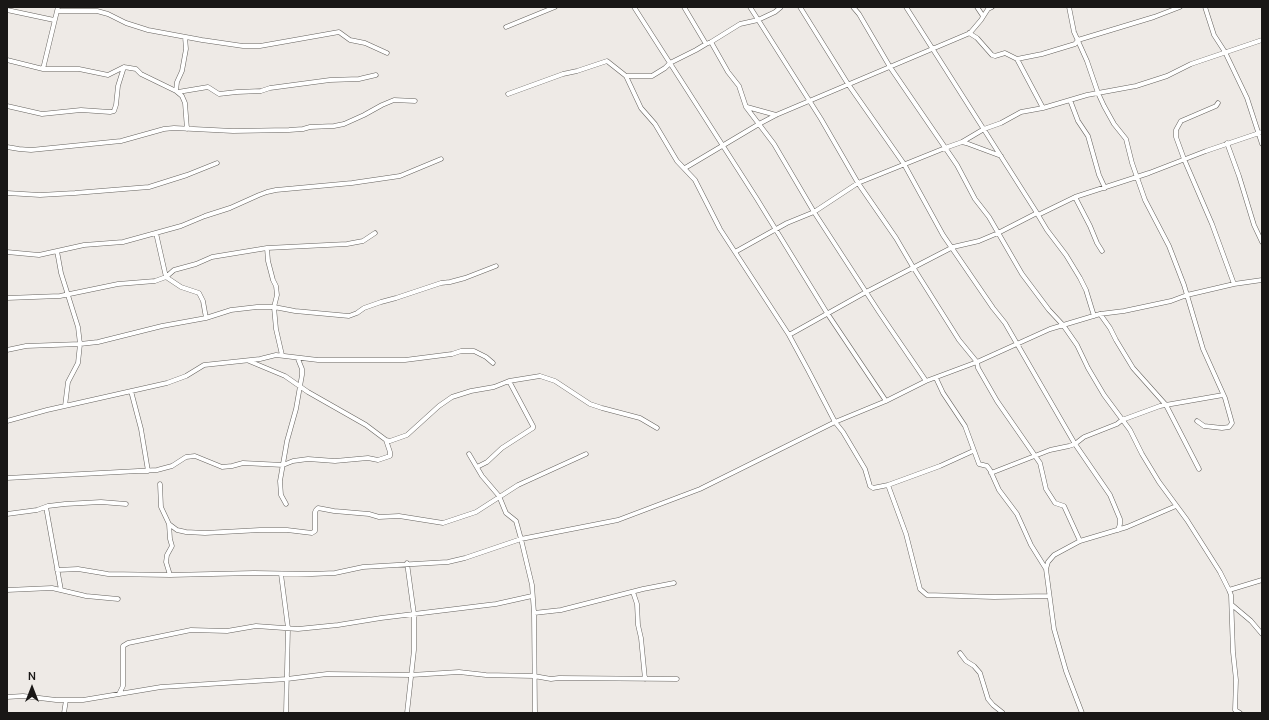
<!DOCTYPE html>
<html>
<head>
<meta charset="utf-8">
<style>
  body { margin:0 }
  #map { position:relative; width:1269px; height:720px; overflow:hidden; background:#eeeae6; font-family:Manrope,sans-serif }
  canvas { display:block }
  .frame { position:absolute; inset:0; border:8px solid #191716; pointer-events:none }
  .north { position:absolute; left:12px; top:668px; width:40px; height:40px; -webkit-text-stroke:3px #eeeae6; paint-order:stroke; rotate:0deg; font-size:11px; font-weight:700; line-height:16px; text-align:center; color:#191716 }
  .north::after { content:''; display:block; margin:auto; width:14px; height:18px; background:#191716; clip-path:polygon(50% 0,100% 100%,50% 72%,0 100%) }
</style>
</head>
<body>
<div id="map">
<canvas width="1269" height="720"></canvas>
<div class="frame"></div>
<div class="north">N</div>
</div>
<script>
const context = document.querySelector('canvas').getContext('2d');
context.lineJoin = 'round';
function toPath(rows) {
  const path = new Path2D();
  for (const r of rows) {
    path.moveTo(r[0], r[1]);
    for (let i = 2; i < r.length; i += 2) path.lineTo(r[i], r[i + 1]);
  }
  return path;
}
function stroke(path, color, width, dash) {
  context.strokeStyle = color;
  context.lineWidth = width;
  context.lineCap = dash ? 'butt' : 'round';
  context.setLineDash(dash || []);
  context.stroke(path);
}
const street = toPath([
  [634,7,757,199,827,313,886,401],
  [684,7,706,44],
  [750,7,821,119,858,183,896,238,913,267,959,340,977,362,978,368,997,401,1040,463,1046,489,1055,503,1064,506,1080,541],
  [800,7,848,84,904,164,943,235,993,308,1005,323,1075,444,1110,495,1120,519,1120,524,1118,530],
  [853,7,859,14,890,67,957,165,975,199,989,217,1022,274,1049,310,1063,325,1077,345,1088,368,1104,395,1130,430,1142,454,1159,482,1187,520,1220,572,1229,590,1231,595,1233,652,1236,680,1235,710,1240,713],
  [906,7,1037,213],
  [977,7,983,16],
  [1069,7,1074,32,1087,61,1098,93,1104,106,1114,124,1126,139,1132,163,1145,200,1169,246,1184,285,1203,349,1225,398,1232,423,1229,427,1222,428,1204,426,1197,421],
  [1205,7,1214,35,1225,52,1247,98,1262,144],
  [7,10,54,20],
  [57,11,97,11,108,14,126,23,148,30,202,40,243,46,260,46,339,32,350,40,365,43,387,53],
  [506,27,555,7],
  [969,33,977,38,992,55,995,56,1005,53,1017,59,1043,108],
  [711,42,728,72,739,86,746,107,774,144,814,212,879,312,926,381],
  [1017,59,1042,54,1075,44,1078,40,1154,17,1180,7],
  [7,60,43,69,79,69,108,75,124,67,136,69,141,74,176,91,182,96,185,103,187,129],
  [43,69,58,7],
  [626,76,641,108,655,124,677,161,695,180,720,229,789,335,808,370,835,422,843,432,865,469,870,486,873,488,888,485,940,466,973,451],
  [176,91,177,82,182,71,186,49,185,37],
  [178,92,208,87,219,94,237,92,261,91,270,88,330,80,359,79,376,75],
  [508,94,563,74,577,71,607,61,626,76,652,76,665,68,670,63,696,50,706,44,711,42,740,24,758,20,775,12,781,7],
  [1070,100,1078,121,1088,136,1099,175,1105,188],
  [1218,103,1216,106,1181,121,1176,130,1176,137,1184,159,1212,224,1234,284],
  [7,106,42,114,81,110,110,112,114,111,116,105,118,86,124,67],
  [747,107,776,115],
  [962,142,984,129,1001,123,1021,112,1043,108,1087,95,1136,86,1167,76,1191,64,1262,40],
  [1227,143,1239,176,1254,225,1262,242],
  [7,147,19,149,31,150,121,141,164,129,174,128,233,131,289,130,303,129,310,127,334,126,344,124,364,115,382,105,394,100,415,101],
  [685,168,759,124,776,115,970,33,981,20,988,9,992,7],
  [7,193,40,195,75,193,149,187,187,175,217,163],
  [1075,197,1090,226,1097,243,1102,251],
  [1038,215,1047,230,1066,255,1080,278,1086,290,1094,316],
  [156,233,166,277,181,287,199,293,203,301,206,318,231,310,257,307,274,307,295,311,349,316,357,313,364,308,381,302,396,298,441,283,450,282,465,278,496,266],
  [267,248,268,261,273,280,276,286,277,295,274,307,276,329,282,355],
  [57,251,61,273,78,327,80,344,78,363,68,382,65,406],
  [7,252,39,255,84,245,123,242,181,226,205,216,230,208,259,195,267,192,276,190,352,183,400,176,441,159],
  [735,252,787,223,814,212,858,183,945,148,962,142,966,143,1001,156],
  [7,298,60,296,118,284,155,281,166,277,174,270,196,264,212,257,267,248,347,244,363,241,375,233],
  [1100,314,1110,328,1116,340,1133,368,1166,405,1199,469],
  [789,335,866,292,953,247,979,241,998,233,1037,213,1038,215,1075,197,1149,173,1206,151,1262,132],
  [7,350,26,346,80,344,98,342,162,326,206,318],
  [936,378,943,393,965,426,979,464,987,466,990,470,999,490,1017,514,1031,545,1046,569],
  [131,391,141,429,148,471],
  [7,421,47,410,167,383,186,376,204,365,260,359,276,355,318,360,405,360,452,354,461,351,474,351,486,357,493,363],
  [386,440,390,441,407,435,439,406,452,397,471,391,494,387,509,381,540,376,555,381,590,404,602,408,640,418,657,428],
  [469,454,482,476,499,496,506,513,516,521,521,539,532,585,534,613,535,713],
  [477,467,487,462,502,448,533,428,533,426,509,381],
  [991,473,1050,450,1069,446,1075,444,1084,437,1117,424,1122,420,1160,406,1223,395],
  [7,478,157,470,172,466,186,457,195,456,222,467,232,466,243,463,283,465,293,461,308,459,335,461,368,458,378,460,390,456,390,452,386,440,366,425,308,392,285,376,249,361],
  [160,484,161,507,169,524,177,530,186,532,205,533,260,530,287,530,312,533,315,531,315,512,316,510,318,508,334,511,369,514,379,517,399,516,443,523,476,512,518,485,586,454],
  [888,485,906,534,920,589,927,595,994,597,1049,596],
  [286,504,281,495,280,481,287,441,296,409,302,375,302,369,298,359],
  [46,507,61,590],
  [7,514,37,510,48,506,65,504,101,502,126,504],
  [169,524,170,539,172,546,167,555,166,562,170,575],
  [407,563,414,614,414,650,407,713],
  [57,570,78,569,108,574,170,575,254,573,312,574,335,573,363,567,448,562,465,558,521,539,618,520,700,489,835,422,886,401,926,381,977,362,1050,329,1100,314,1124,311,1171,301,1187,295,1234,284,1262,280],
  [281,574,288,628,286,713],
  [7,590,52,588,86,596,118,599],
  [1229,590,1262,580],
  [633,592,637,604,638,625,641,638,645,679],
  [1232,605,1251,621,1262,634],
  [534,613,561,610,643,589,674,583],
  [960,653,966,661,974,666,980,673,988,699,993,705,1003,713],
  [119,694,123,686,123,646,128,643,191,630,227,631,256,626,298,629,338,625,381,618,496,604,532,596],
  [7,697,23,696,56,700,83,700,161,687,287,679,327,674,411,675,459,672,486,675,534,676,551,679,559,678,677,679],
  [64,713,66,700],
  [1082,713,1066,671,1054,629,1046,569,1048,562,1054,555,1080,541,1127,527,1176,506]
]);
stroke(street, '#65625e', 5);
stroke(street, '#fff', 4);
</script>
</body>
</html>
